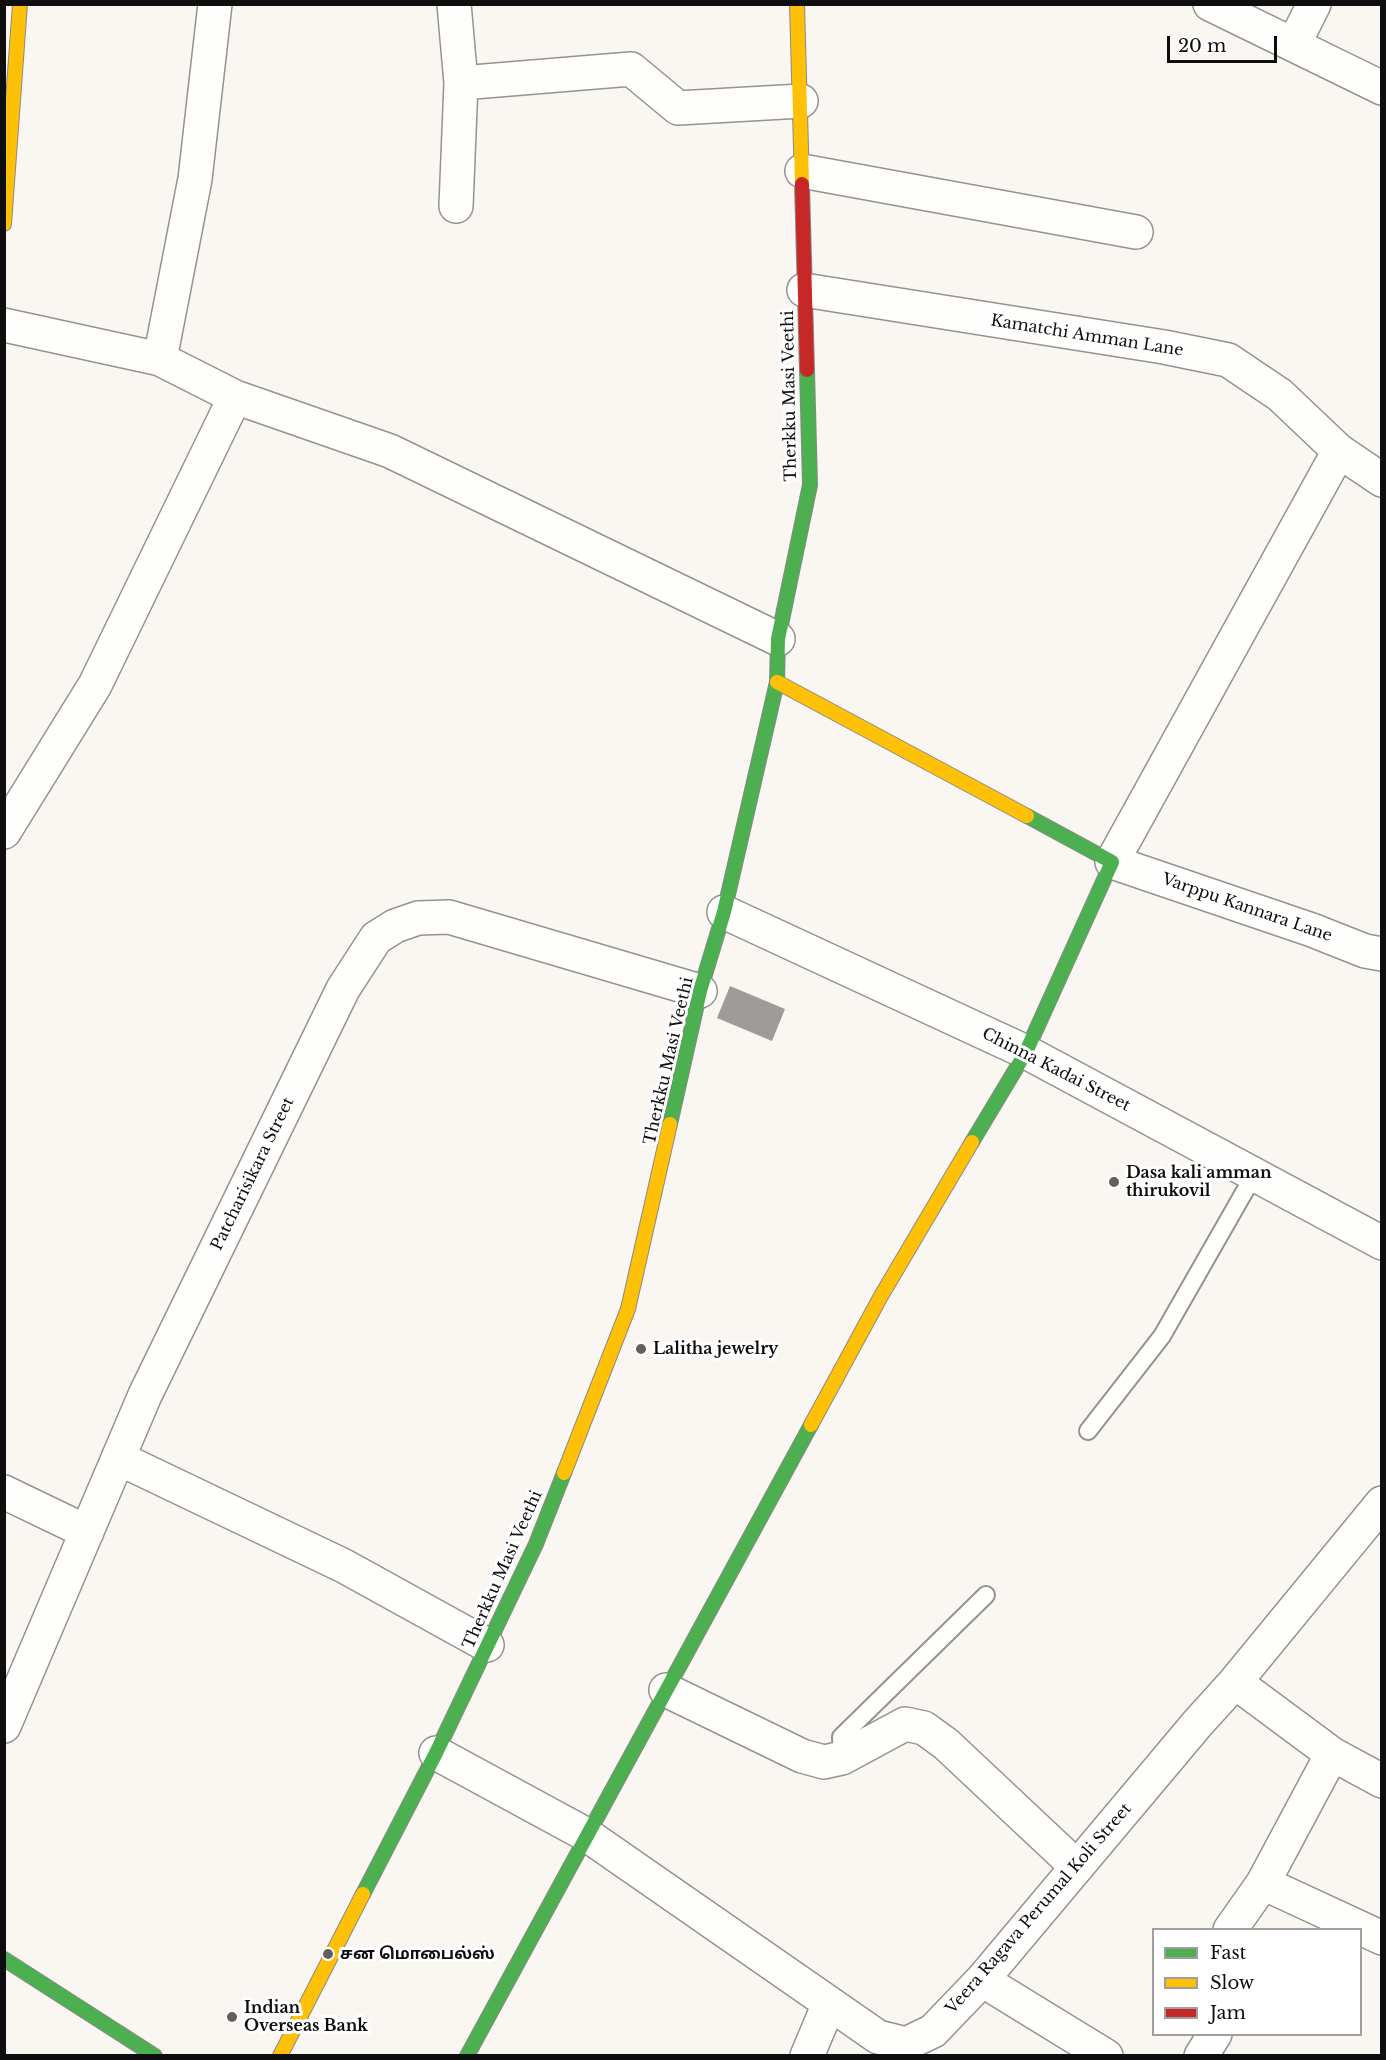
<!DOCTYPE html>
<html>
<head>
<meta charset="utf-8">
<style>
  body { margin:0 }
  #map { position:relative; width:1386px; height:2060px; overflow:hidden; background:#faf7f3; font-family:"Libre Baskerville",serif }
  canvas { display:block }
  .frame { position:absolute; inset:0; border:6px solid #0e0e0e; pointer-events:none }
  .legend { position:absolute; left:1152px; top:1928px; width:210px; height:108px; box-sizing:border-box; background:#fff; border:2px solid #9f9f9f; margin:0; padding:8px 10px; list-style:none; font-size:18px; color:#0e0e0e }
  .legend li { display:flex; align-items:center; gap:12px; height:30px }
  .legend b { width:30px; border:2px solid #9f9f9f }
  .scale { position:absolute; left:1167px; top:36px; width:110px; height:27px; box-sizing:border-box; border:3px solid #0e0e0e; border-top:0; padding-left:8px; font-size:18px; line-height:21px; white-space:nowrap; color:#0e0e0e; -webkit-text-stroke:4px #fff; paint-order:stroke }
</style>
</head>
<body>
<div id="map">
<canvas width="1386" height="2060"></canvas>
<div class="frame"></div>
<ul class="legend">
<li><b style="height:8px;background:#4caf50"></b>Fast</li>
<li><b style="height:8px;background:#ffc107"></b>Slow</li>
<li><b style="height:8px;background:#c62828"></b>Jam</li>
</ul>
<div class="scale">20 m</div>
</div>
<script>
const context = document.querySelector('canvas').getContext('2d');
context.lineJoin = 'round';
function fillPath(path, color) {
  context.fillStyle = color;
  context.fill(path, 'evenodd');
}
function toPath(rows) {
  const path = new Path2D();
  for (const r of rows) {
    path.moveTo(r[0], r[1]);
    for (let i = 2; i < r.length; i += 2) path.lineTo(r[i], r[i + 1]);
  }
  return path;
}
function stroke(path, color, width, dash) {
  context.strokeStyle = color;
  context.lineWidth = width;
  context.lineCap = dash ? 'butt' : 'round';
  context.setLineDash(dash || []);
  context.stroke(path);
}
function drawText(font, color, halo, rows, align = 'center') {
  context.font = font + ' "Libre Baskerville","Noto Sans Tamil",serif';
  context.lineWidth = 6;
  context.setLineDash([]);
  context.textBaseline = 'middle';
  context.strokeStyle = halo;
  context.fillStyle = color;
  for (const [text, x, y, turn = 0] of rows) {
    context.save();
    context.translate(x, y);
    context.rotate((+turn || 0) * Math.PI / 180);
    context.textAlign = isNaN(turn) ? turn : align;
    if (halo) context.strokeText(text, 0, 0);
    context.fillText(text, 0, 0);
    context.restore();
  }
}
fillPath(toPath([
  [730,986,785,1009,772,1041,717,1018]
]), '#9e9b98');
const lane = toPath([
  [1088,1431,1162,1336,1254,1175],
  [842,1758,841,1737,986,1595]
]);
const street = toPath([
  [454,4,461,83,456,206],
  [1210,4,1382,88],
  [1294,44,1314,4],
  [461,83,631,69,678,108,801,101],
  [802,171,1136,232],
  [804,290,1164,347,1228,360,1280,395,1339,451],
  [4,325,160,359,235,397,390,451,778,639],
  [160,359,195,179,215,4],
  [1382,480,1339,451,1112,862,1312,930,1365,951,1382,954],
  [4,832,95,685,235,397],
  [724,912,1026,1052,1382,1243],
  [118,1458,344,1566,487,1645],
  [4,1492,87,1532],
  [1235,1682,1332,1754,1382,1781],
  [666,1690,802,1756,824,1762,842,1758,905,1724,924,1728,946,1744,1077,1867],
  [4,1726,145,1395,343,989,376,938,395,926,418,918,449,917,700,991],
  [436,1753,587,1835,878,2037,906,2044,933,2031,982,1980,1197,1724,1235,1682,1382,1503],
  [1263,1883,1382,1938],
  [1230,1930,1263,1883,1332,1754],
  [982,1980,1106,2056],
  [807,2056,829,2004],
  [1201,2056,1215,2034]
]);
const fast = toPath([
  [670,1124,700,991,724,912,777,682,778,639,810,485,807,370],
  [972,1142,1026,1052,1112,862,1027,816],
  [363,1894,436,1753,536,1544,564,1473],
  [4,1959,155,2056],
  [467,2056,811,1425]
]);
const slow = toPath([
  [797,4,802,184],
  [4,224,20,4],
  [777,682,1027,816],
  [811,1425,881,1296,972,1142],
  [564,1473,628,1309,670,1124],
  [280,2056,363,1894]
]);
const jam = toPath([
  [802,184,807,370]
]);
stroke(lane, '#949391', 20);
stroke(street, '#949391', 36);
stroke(fast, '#8b8a88', 16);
stroke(slow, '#8b8a88', 16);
stroke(jam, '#8b8a88', 16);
stroke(lane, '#fefefd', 16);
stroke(street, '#fefefd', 33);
stroke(fast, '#4caf50', 14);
stroke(slow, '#ffc107', 14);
stroke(jam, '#c62828', 14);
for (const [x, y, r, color] of [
  [1114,1182,6,"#61605e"],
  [641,1349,6,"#61605e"],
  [328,1954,6,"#61605e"],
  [232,2017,6,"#61605e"]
]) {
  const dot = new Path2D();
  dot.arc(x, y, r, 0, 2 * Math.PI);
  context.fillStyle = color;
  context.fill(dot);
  stroke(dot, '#fff', 2);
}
drawText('16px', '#0e0e0e', '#fff', [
  ["Kamatchi Amman Lane",1087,336,9],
  ["Therkku Masi Veethi",790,396,-91],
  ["Varppu Kannara Lane",1247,908,19],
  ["Therkku Masi Veethi",669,1061,-77],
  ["Chinna Kadai Street",1056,1070,27],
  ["Patcharisikara Street",253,1174,-64],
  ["Therkku Masi Veethi",503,1570,-66],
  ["Veera Ragava Perumal Koli Street",1039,1909,-49]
]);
drawText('bold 16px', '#0e0e0e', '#fff', [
  ["Dasa kali amman",1126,1173],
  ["thirukovil",1126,1191],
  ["Lalitha jewelry",653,1349],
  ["சன மொபைல்ஸ்",340,1954],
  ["Indian",244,2008],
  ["Overseas Bank",244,2026]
], 'left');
</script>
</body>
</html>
